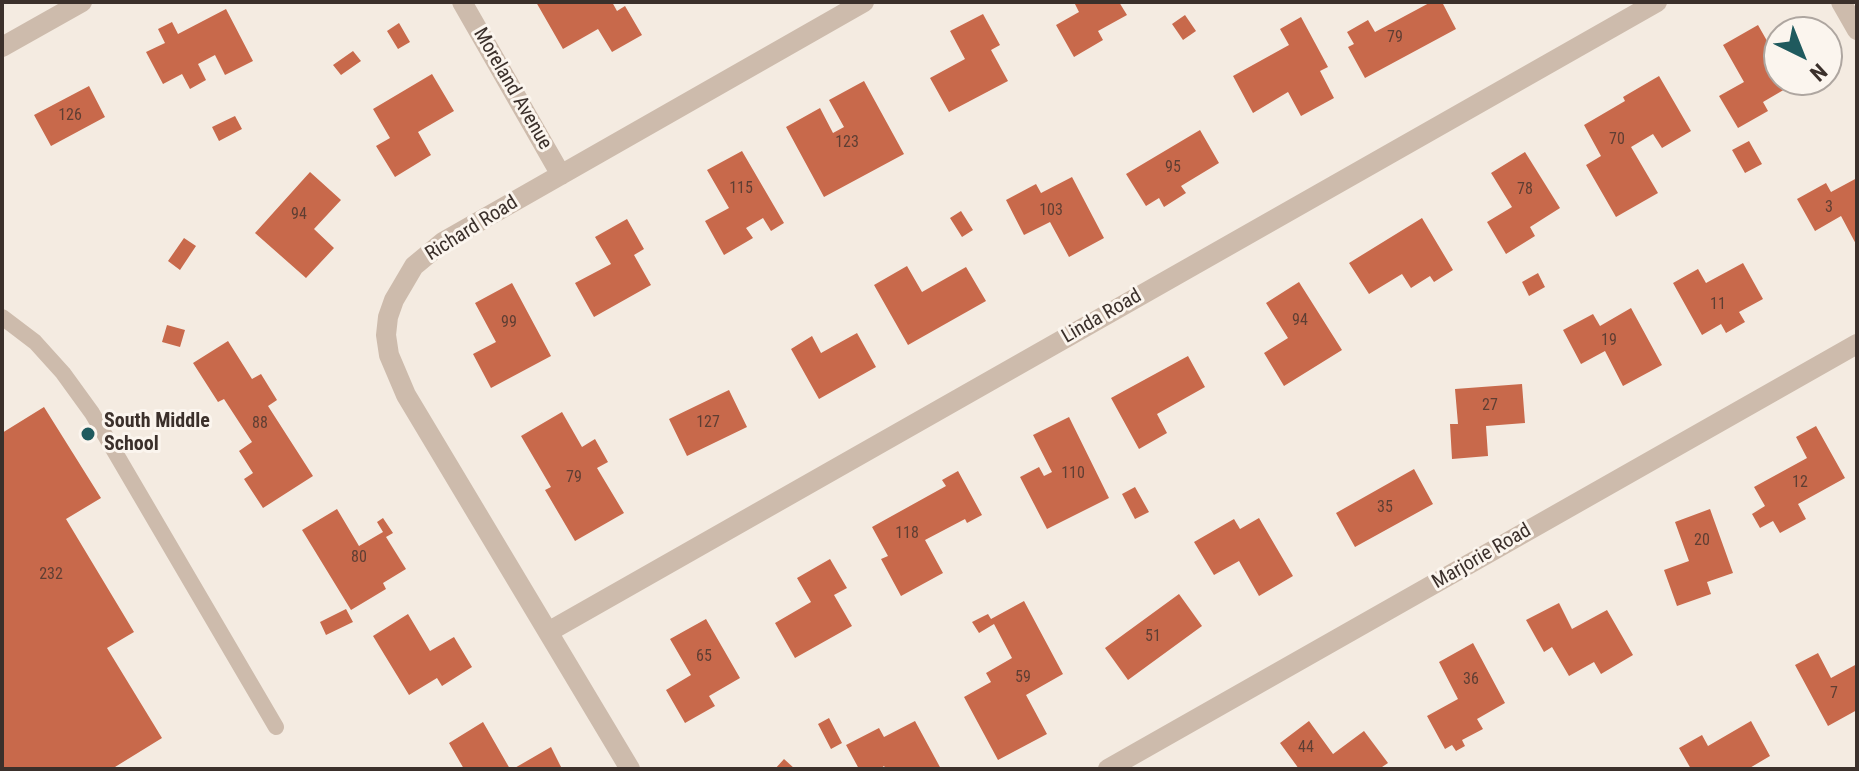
<!DOCTYPE html>
<html>
<head>
<meta charset="utf-8">
<style>
  body { margin:0 }
  #map { position:relative; width:1859px; height:771px; overflow:hidden; background:#f4ebe1; font-family:"Roboto Condensed",sans-serif }
  canvas { display:block }
  .frame { position:absolute; inset:0; border:4px solid #3b302b; pointer-events:none }
  .north { position:absolute; left:1763px; top:16px; width:80px; height:80px; box-sizing:border-box; background:#fbf5ee; border:2px solid #aea6a0; border-radius:50%; rotate:137deg; font-size:22px; font-weight:700; line-height:32px; text-align:center; color:#3b302b }
  .north::after { content:''; display:block; margin:auto; width:28px; height:36px; background:#1f5a5e; clip-path:polygon(50% 0,100% 100%,50% 72%,0 100%) }
</style>
</head>
<body>
<div id="map">
<canvas width="1859" height="771"></canvas>
<div class="frame"></div>
<div class="north">N</div>
</div>
<script>
const context = document.querySelector('canvas').getContext('2d');
context.lineJoin = 'round';
function fillPath(path, color) {
  context.fillStyle = color;
  context.fill(path, 'evenodd');
}
function toPath(rows) {
  const path = new Path2D();
  for (const r of rows) {
    path.moveTo(r[0], r[1]);
    for (let i = 2; i < r.length; i += 2) path.lineTo(r[i], r[i + 1]);
  }
  return path;
}
function stroke(path, color, width, dash) {
  context.strokeStyle = color;
  context.lineWidth = width;
  context.lineCap = dash ? 'butt' : 'round';
  context.setLineDash(dash || []);
  context.stroke(path);
}
function drawText(font, color, halo, rows, align = 'center') {
  context.font = font + ' "Roboto Condensed",sans-serif';
  context.lineWidth = 6;
  context.setLineDash([]);
  context.textBaseline = 'middle';
  context.strokeStyle = halo;
  context.fillStyle = color;
  for (const [text, x, y, turn = 0] of rows) {
    context.save();
    context.translate(x, y);
    context.rotate((+turn || 0) * Math.PI / 180);
    context.textAlign = isNaN(turn) ? turn : align;
    if (halo) context.strokeText(text, 0, 0);
    context.fillText(text, 0, 0);
    context.restore();
  }
}
fillPath(toPath([
  [536,2,612,2,617,11,625,6,642,35,612,52,598,29,563,49],
  [1074,2,1119,2,1127,15,1098,31,1103,40,1074,57,1056,25,1079,12],
  [1431,2,1442,2,1456,29,1365,78,1348,47,1354,44,1347,32,1368,20,1375,32],
  [226,9,253,61,225,75,215,55,198,64,206,80,190,89,182,74,163,84,146,52,165,43,158,29,172,22,178,34],
  [983,14,1000,45,991,50,1008,81,949,112,930,78,965,59,950,31],
  [1185,15,1196,31,1183,40,1172,24],
  [1301,17,1328,67,1320,71,1334,98,1301,116,1288,92,1253,113,1233,76,1289,45,1280,29],
  [399,23,410,42,398,49,387,31],
  [1758,25,1779,62,1779,80,1789,80,1792,85,1763,102,1768,111,1738,128,1719,96,1744,82,1723,45],
  [353,51,361,61,341,75,333,65],
  [432,74,454,111,418,132,431,155,395,177,376,146,390,138,373,109],
  [1659,76,1691,131,1662,148,1653,134,1631,147,1658,193,1616,217,1586,165,1601,156,1584,125,1625,101,1623,97],
  [864,81,904,154,824,197,786,127,820,108,833,133,844,127,829,100],
  [89,86,105,117,51,146,34,115],
  [235,116,242,129,219,141,212,127],
  [1200,130,1219,163,1181,186,1186,193,1164,207,1159,198,1146,206,1126,174],
  [1749,141,1762,164,1745,173,1732,150],
  [742,151,784,223,771,231,763,218,746,228,753,238,724,255,705,221,729,208,707,170],
  [1525,152,1560,208,1530,227,1535,236,1506,254,1487,222,1512,207,1491,173],
  [310,172,341,200,314,229,334,248,306,278,255,233],
  [1072,177,1104,238,1069,257,1050,222,1024,235,1006,200,1036,184,1041,193],
  [1857,178,1857,246,1841,216,1815,231,1797,199,1826,183,1831,192],
  [961,211,973,230,962,237,950,218],
  [1422,218,1453,270,1434,282,1430,276,1411,288,1402,274,1369,294,1349,263],
  [627,219,644,249,634,255,651,285,594,317,575,283,611,264,595,237],
  [184,238,196,246,180,270,168,261],
  [1743,263,1763,299,1739,312,1745,322,1726,333,1721,324,1702,335,1673,283,1698,269,1706,283],
  [907,266,922,292,966,267,986,301,908,345,874,285],
  [1538,273,1545,287,1529,296,1522,282],
  [1299,282,1342,350,1284,386,1264,353,1288,338,1266,303],
  [512,283,551,356,491,388,473,354,496,342,475,303],
  [1631,308,1662,365,1623,386,1605,351,1581,364,1563,330,1593,314,1600,326],
  [167,325,185,330,180,347,162,342],
  [857,333,876,367,819,399,791,349,812,336,821,353],
  [228,341,252,379,261,374,277,400,268,406,313,476,263,508,244,479,253,473,239,451,252,442,224,399,218,402,193,363],
  [1188,356,1205,387,1157,414,1167,433,1139,449,1111,398],
  [1522,384,1525,423,1486,426,1488,456,1452,459,1450,424,1458,424,1455,389],
  [729,390,747,427,687,456,669,419],
  [44,407,101,498,66,519,134,632,107,648,162,738,115,767,117,769,2,769,2,433],
  [562,412,582,447,595,439,608,462,597,468,624,513,575,541,545,490,551,487,521,436],
  [1069,417,1109,498,1047,529,1020,477,1039,467,1044,476,1052,472,1033,435],
  [1816,426,1845,478,1798,504,1806,519,1780,533,1773,521,1760,528,1752,514,1765,506,1754,487,1807,458,1796,437],
  [1414,469,1433,504,1355,547,1336,513],
  [958,471,982,515,967,523,965,519,925,540,943,573,901,596,881,559,888,556,872,527,946,486,942,480],
  [1135,487,1149,512,1135,519,1122,494],
  [337,509,359,546,383,532,377,522,383,518,393,533,386,537,406,569,383,583,386,589,351,610,302,530],
  [1710,509,1733,573,1707,582,1711,594,1677,606,1664,570,1689,561,1675,522],
  [1259,518,1293,576,1259,596,1239,561,1214,575,1194,542,1234,519,1240,529],
  [830,559,847,588,834,595,852,626,795,658,775,623,811,602,797,578],
  [1179,594,1202,626,1128,680,1105,648],
  [1024,601,1063,674,1026,695,1047,734,998,760,964,697,991,682,986,673,1012,658,994,624,979,633,972,622,988,614,991,619],
  [1559,603,1572,629,1607,610,1633,655,1601,674,1594,662,1569,676,1552,647,1544,652,1526,620],
  [346,609,353,622,326,635,320,622],
  [408,614,430,651,454,637,472,667,442,686,437,678,409,695,373,636],
  [706,619,740,678,709,696,715,706,685,723,666,690,691,675,670,639],
  [1473,643,1505,703,1477,719,1483,729,1462,740,1465,746,1456,751,1452,745,1445,749,1427,716,1458,699,1439,662],
  [1818,653,1831,678,1857,664,1857,710,1828,726,1795,665],
  [829,718,842,743,831,749,818,724],
  [915,721,941,769,886,769,884,766,880,769,859,769,846,745,879,728,884,737],
  [1309,721,1333,754,1364,731,1388,763,1379,769,1299,769,1280,743],
  [1751,721,1770,756,1748,769,1691,769,1679,748,1702,735,1708,746],
  [483,722,510,769,464,769,449,743],
  [551,747,562,769,513,769],
  [784,759,795,769,775,769]
]), '#c8694b');
stroke(toPath([
  [2,317,35,342,63,373,92,413,276,727]
]), '#cdbbac', 16);
stroke(toPath([
  [462,2,561,175],
  [1841,2,1857,30],
  [2,47,82,2],
  [548,632,1657,2],
  [630,769,406,395,389,355,386,335,388,317,394,300,414,266,443,242,864,2],
  [1108,769,1857,344]
]), '#cdbbac', 20);
for (const [x, y, r, color] of [
  [88,434,8,"#1f5a5e"]
]) {
  const dot = new Path2D();
  dot.arc(x, y, r, 0, 2 * Math.PI);
  context.fillStyle = color;
  context.fill(dot);
  stroke(dot, '#fbf5ee', 3);
}
drawText('16px', '#5e3e33', null, [
  ["79",1395,38],
  ["126",70,116],
  ["70",1617,140],
  ["123",847,143],
  ["95",1173,168],
  ["115",741,189],
  ["78",1525,190],
  ["3",1829,208],
  ["103",1051,211],
  ["94",299,215],
  ["11",1718,305],
  ["94",1300,321],
  ["99",509,323],
  ["19",1609,341],
  ["27",1490,406],
  ["127",708,423],
  ["88",260,424],
  ["110",1073,474],
  ["79",574,478],
  ["12",1800,483],
  ["35",1385,508],
  ["118",907,534],
  ["20",1702,541],
  ["80",359,558],
  ["232",51,575],
  ["51",1153,637],
  ["65",704,657],
  ["59",1023,678],
  ["36",1471,680],
  ["7",1834,694],
  ["44",1306,748]
]);
drawText('20px', '#3b302b', '#fbf5ee', [
  ["Moreland Avenue",512,89,60],
  ["Richard Road",472,229,-32],
  ["Linda Road",1102,317,-30],
  ["Marjorie Road",1482,557,-30]
]);
drawText('bold 20px', '#3b302b', '#fbf5ee', [
  ["South Middle",104,422],
  ["School",104,445]
], 'left');
</script>
</body>
</html>
